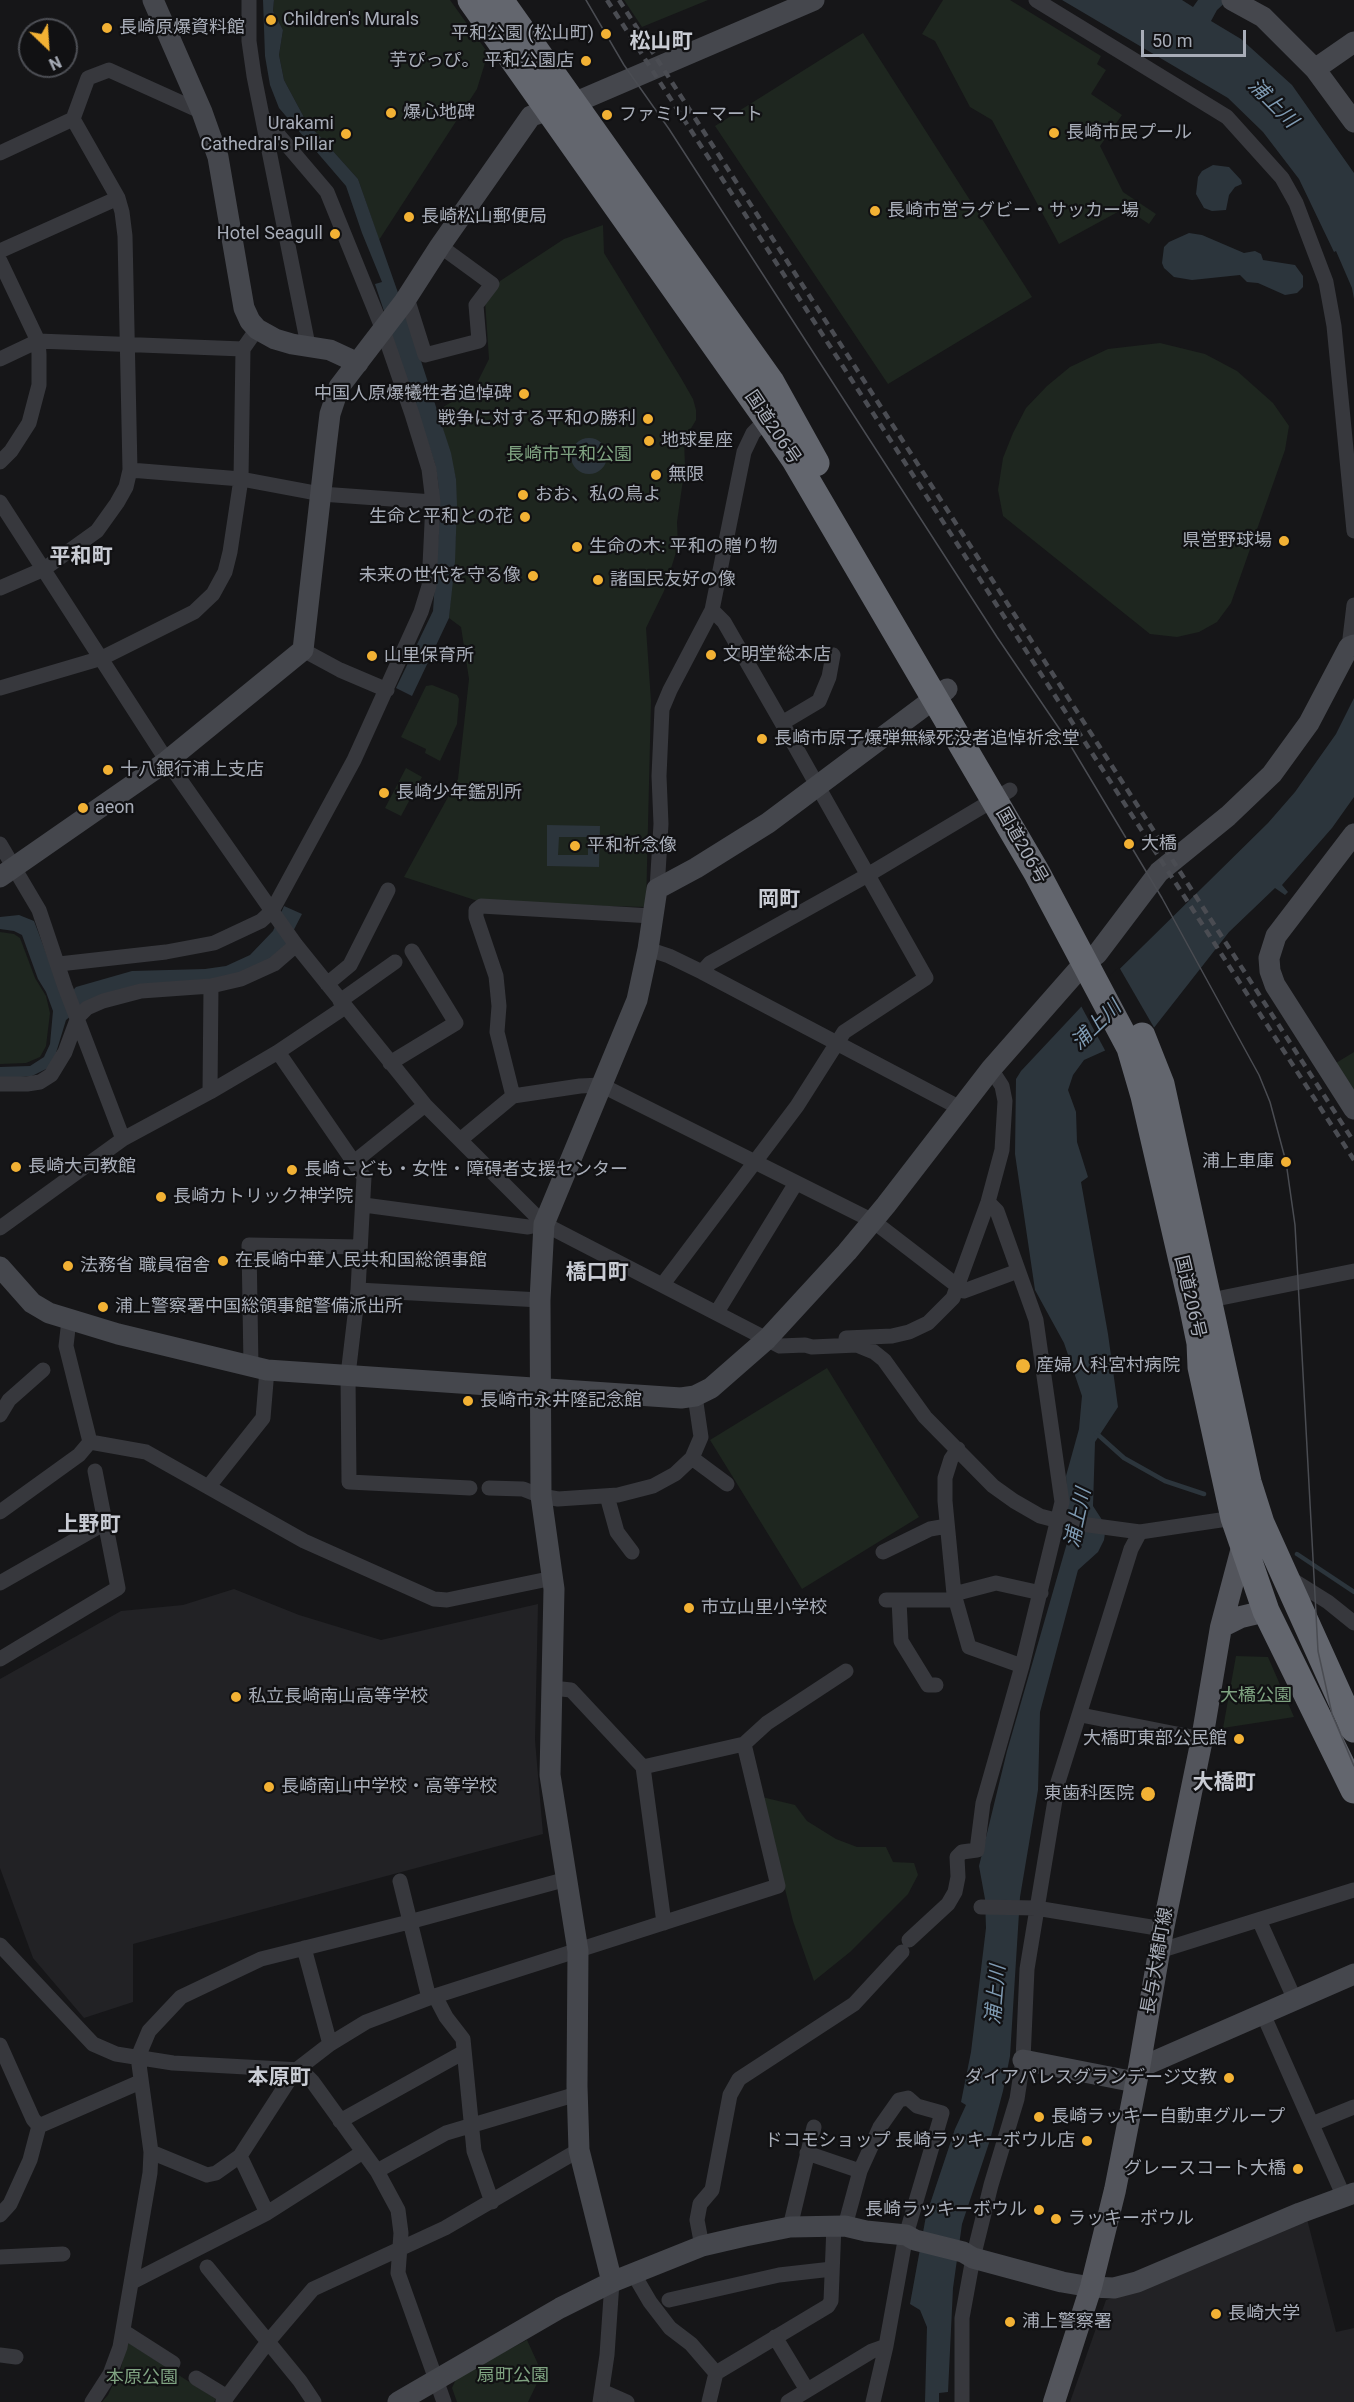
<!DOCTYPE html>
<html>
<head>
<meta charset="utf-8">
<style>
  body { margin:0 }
  #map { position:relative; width:1354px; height:2402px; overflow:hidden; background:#161618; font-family:Roboto,sans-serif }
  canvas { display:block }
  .north { position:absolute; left:18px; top:18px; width:60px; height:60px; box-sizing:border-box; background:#111113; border:2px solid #4d4f55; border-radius:50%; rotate:155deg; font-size:16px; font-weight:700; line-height:24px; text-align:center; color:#a8adb8 }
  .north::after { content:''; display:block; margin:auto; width:21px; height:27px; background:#f2b134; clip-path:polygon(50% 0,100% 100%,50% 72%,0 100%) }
  .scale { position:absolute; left:1141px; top:30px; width:105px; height:27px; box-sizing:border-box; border:3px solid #a8adb8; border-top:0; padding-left:8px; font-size:18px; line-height:21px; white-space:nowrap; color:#a8adb8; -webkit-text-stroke:4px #111113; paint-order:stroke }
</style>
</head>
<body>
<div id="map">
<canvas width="1354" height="2402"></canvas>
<div class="north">N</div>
<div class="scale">50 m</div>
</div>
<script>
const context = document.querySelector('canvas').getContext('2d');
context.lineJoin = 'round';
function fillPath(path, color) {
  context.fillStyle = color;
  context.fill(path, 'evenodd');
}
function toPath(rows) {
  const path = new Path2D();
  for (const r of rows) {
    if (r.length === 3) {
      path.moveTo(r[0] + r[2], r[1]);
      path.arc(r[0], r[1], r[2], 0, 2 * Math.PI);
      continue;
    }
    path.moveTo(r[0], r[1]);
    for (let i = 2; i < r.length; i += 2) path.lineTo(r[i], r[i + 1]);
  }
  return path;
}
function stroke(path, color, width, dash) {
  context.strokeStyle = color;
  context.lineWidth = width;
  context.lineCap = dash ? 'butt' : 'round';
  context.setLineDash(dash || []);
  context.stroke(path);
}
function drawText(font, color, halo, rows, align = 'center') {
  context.font = font + ' Roboto,"Noto Sans JP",sans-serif';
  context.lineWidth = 4.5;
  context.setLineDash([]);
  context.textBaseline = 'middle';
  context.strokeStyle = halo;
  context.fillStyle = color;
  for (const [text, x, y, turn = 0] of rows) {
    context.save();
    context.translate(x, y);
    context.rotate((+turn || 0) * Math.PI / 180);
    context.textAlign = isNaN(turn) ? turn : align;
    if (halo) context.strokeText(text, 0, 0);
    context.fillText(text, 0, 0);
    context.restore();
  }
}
fillPath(toPath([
  [234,1589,299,1615,381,1640,538,1604,535,1740,543,1834,133,1944,133,2002,84,2018,33,1958,0,1868,0,1679,121,1611,183,1605],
  [1307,2219,1336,2332,1354,2328,1354,2402,1070,2402,1106,2300,1137,2290]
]), '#222225');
fillPath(toPath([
  [274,0,450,0,488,53,477,89,379,240,358,179,306,121,284,80,279,55,283,30,273,11],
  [624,0,708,0,642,27],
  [943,0,1010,0,1101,56,1097,64,1106,70,1091,94,1122,115,1100,146,1123,192,1156,214,1149,224,1125,208,1059,244,992,120,970,107,935,41,922,34],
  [863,33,1032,297,888,384,715,126],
  [603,225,604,253,681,378,693,399,696,410,696,420,684,440,685,466,677,522,678,546,664,591,646,628,651,701,646,907,484,903,404,877,458,779,469,679,461,627,449,618,456,533,456,479,438,410,474,389,489,359,485,301,500,281,564,239],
  [1160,343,1205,354,1237,371,1273,403,1289,426,1285,450,1231,603,1217,622,1199,632,1177,637,1150,634,1003,516,998,490,1003,458,1013,433,1026,408,1047,386,1070,367,1108,349],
  [432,685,457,695,459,699,457,724,440,761,425,753,426,749,401,737,426,686],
  [406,768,422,777,401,816,385,808],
  [0,932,14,934,20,938,35,978,46,996,50,1013,46,1046,40,1057,26,1063,0,1064],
  [1354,1052,1354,1090,1336,1063],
  [827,1368,919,1517,802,1589,710,1440],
  [1236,1656,1268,1657,1294,1717,1223,1728],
  [762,1797,795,1805,807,1821,836,1839,857,1847,886,1847,893,1862,914,1863,918,1875,908,1894,850,1952,814,1981,793,1921],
  [527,2340,542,2373,528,2402,457,2402,452,2388,457,2377],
  [127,2342,216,2399,214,2402,102,2402,108,2395,121,2368]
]), '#1e261f');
fillPath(toPath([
  [263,0,274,0,273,11,283,30,279,55,284,80,306,121,358,179,409,324,451,453,456,479,457,505,455,562,449,618,412,696,396,688,433,611,440,512,438,482,435,464,375,284,382,282,362,233,346,186,279,108,270,85,265,56],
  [1062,0,1182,0,1193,7,1198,0,1228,0,1217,10,1211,21,1241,39,1292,85,1354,173,1354,299,1352,288,1336,251,1334,252,1299,179,1263,132,1228,98],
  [1213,165,1229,167,1241,180,1242,184,1235,187,1229,195,1226,210,1212,211,1204,208,1196,194,1198,177,1202,171],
  [1189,233,1202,235,1244,253,1255,251,1261,254,1263,260,1295,265,1303,276,1303,287,1297,293,1285,295,1258,283,1247,282,1240,275,1192,280,1174,277,1164,268,1162,263,1164,247,1169,242],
  [589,456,18],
  [1354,698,1354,797,1332,828,1282,885,1288,892,1285,895,1275,888,1229,932,1153,1029,1084,1060,1073,1075,1068,1090,1076,1112,1077,1142,1088,1177,1081,1182,1108,1334,1118,1407,1095,1442,1093,1506,1106,1526,1104,1540,1098,1552,1078,1570,1040,1712,1038,1790,1020,1897,1010,2056,1003,2091,990,2140,962,2224,953,2288,948,2392,939,2393,939,2402,925,2402,927,2327,920,2310,910,2304,926,2216,955,2129,966,2105,961,2102,971,2052,986,1928,985,1899,979,1866,1007,1751,1069,1536,1066,1476,1079,1429,1082,1396,1064,1343,1035,1290,1015,1154,1016,1079,1021,1071,1081,1007,1268,823,1295,792,1336,734],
  [547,825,600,826,599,867,547,866],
  [559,837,588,837,588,855,558,855],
  [284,906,302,914,284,949,257,968,230,978,87,1003,66,1020,52,1066,32,1076,0,1079,0,1067,30,1066,44,1057,50,1044,53,1011,46,992,38,979,22,935,14,931,0,929,0,917,19,915,34,921,64,1000,76,987,132,971,205,969,226,966,250,955,273,931]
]), '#2c353c');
fillPath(toPath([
  [1119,967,1156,1031,1107,1054,1080,1004]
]), '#161618');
stroke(toPath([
  [1096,1433,1124,1458,1165,1481,1204,1494],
  [1297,1554,1354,1592]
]), '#2c353c', 4.5);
stroke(toPath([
  [249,0,249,41,254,76,308,345],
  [1036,0,1227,117,1282,178,1296,203,1326,282,1334,326,1354,531],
  [264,118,327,192,383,330,412,414,429,469,433,502,429,586,421,612,354,760,272,911,296,945,425,1105,544,1224,780,1346,805,1345,812,1347,857,1345,874,1352,884,1360,925,1417,993,1486,1014,1501,1040,1516,1059,1521,1140,1532],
  [0,153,73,119],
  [0,251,118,198],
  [0,261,38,341,39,354,39,385,29,423,11,451,0,462],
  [407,298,425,355,479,341,476,305,492,284,440,246],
  [0,359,38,341,243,349],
  [130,470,241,479,321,494,433,502],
  [0,502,167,761,272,911,261,921,214,943,166,952,59,964],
  [0,588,44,569,97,531,117,503,126,487,130,470,125,236,122,212,118,198,73,119,88,78,109,70,202,112],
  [1349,647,1354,605],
  [303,650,340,670,387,690],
  [0,688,102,658,194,612,213,594,225,572,230,552,241,479,243,349,257,329],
  [782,723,819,701,829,677,833,655],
  [0,844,39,910,65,987,123,1139],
  [657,889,661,824,659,776,662,709,670,690,712,610,744,452,753,433,767,419],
  [648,949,669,956,702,972,960,1108],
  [702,972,710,963,866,876,1010,790],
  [327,984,350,965,388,890],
  [340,1001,395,962],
  [278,1052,364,1177,358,1290,348,1375,349,1482,470,1488],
  [390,1063,456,1023,412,951],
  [0,1084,27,1084,40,1082,51,1075,65,1052,78,1017,87,1008,103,1001,141,991,211,986,241,979,274,964,296,945],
  [210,1092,211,986],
  [513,1096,580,1086,601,1085,873,1221,964,1291,1018,1271],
  [460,1140,513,1096,497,1032,499,1006,496,976,476,917,476,910,481,906,652,916],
  [354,1162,425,1105],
  [364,1205,528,1227,544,1224],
  [0,1228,123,1139,210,1092,278,1052,345,1007],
  [663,1284,797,1106,844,1032,926,978,782,723,724,622,712,610],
  [358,1290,540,1300],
  [1201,1302,1354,1271],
  [717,1312,796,1183],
  [69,1320,66,1346,90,1442],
  [846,1338,892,1336,909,1332,928,1323,953,1298,988,1202,1002,1150,1005,1101,1002,1086,991,1069],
  [251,1366,249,1245,360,1247],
  [0,1415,9,1400,43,1370],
  [90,1442,146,1452,304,1541,434,1599,447,1600,553,1578],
  [958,1449,951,1459,945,1478,945,1501,954,1594,969,1647,1022,1666],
  [692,1458,727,1484],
  [209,1486,263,1418,267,1370],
  [489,1488,523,1489,541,1496,558,1499,618,1495,653,1486,675,1474,692,1458,701,1437,695,1396],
  [607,1496,617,1532,632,1552],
  [0,1512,79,1455,90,1442],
  [883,1552,930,1529,947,1526],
  [1288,1577,1328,1602,1354,1623],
  [0,1583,105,1523],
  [954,1594,996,1583,1041,1593],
  [886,1600,955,1600],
  [899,1600,901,1641,928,1685,936,1685],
  [0,1659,118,1588,95,1471],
  [552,1688,571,1690,643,1767,664,1923],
  [1081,1715,1202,1739],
  [643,1767,744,1744,767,1723,846,1671],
  [400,1881,429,1998],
  [981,1907,1036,1908,1163,1929],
  [1259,1920,1295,2000],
  [909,1940,948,1904,955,1892,958,1877,957,1857,962,1852,977,1850,983,1803,1022,1666,1062,1502,1036,1320,997,1211,988,1202],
  [0,1945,93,2044,116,2054,173,2063,301,2070,312,2081,377,2171,398,2210,401,2233,398,2273,444,2402],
  [304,1948,330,2044],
  [1159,1951,1354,1890],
  [435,1996,446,2017,463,2039,474,2151,492,2202],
  [1263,2014,1344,2197],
  [0,2045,33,2119,39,2126],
  [340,2121,464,2052],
  [1312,2124,1354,2107],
  [151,2152,207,2175,216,2173,240,2156,295,2071,330,2044,366,2022,429,1998,778,1886,744,1744],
  [807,2153,860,2171],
  [240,2156,267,2213],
  [377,2171,446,2133,577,2094],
  [0,2215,10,2204,30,2160,39,2126,140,2082],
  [845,2226,860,2171,880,2127,899,2100,908,2098,917,2106,942,2113,906,2235,886,2346,873,2402],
  [790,2227,814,2127],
  [702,2246,697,2220,700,2204,712,2190,730,2095,739,2079,854,2004,902,1952],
  [0,2257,63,2254],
  [207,2267,300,2381,314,2402],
  [633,2273,650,2302,670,2328,691,2344,716,2373],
  [132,2282,267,2213,363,2152],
  [669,2300,779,2275,832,2269],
  [123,2331,173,2363],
  [775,2337,807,2390],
  [0,2355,16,2357],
  [196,2378,227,2397],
  [602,2391,627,2402],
  [92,2402,110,2374,120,2347,150,2173,151,2152,138,2057,149,2031,181,1997,261,1959,409,1922,567,1879],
  [223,2402,267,2343,313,2289,445,2228,579,2150],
  [600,2402,607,2355,612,2282],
  [709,2402,716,2373,828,2306,831,2301,834,2225],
  [788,2402,872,2351,886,2346],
  [962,2402,962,2318,973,2258,991,2185,1017,2099,1023,2060,1027,1969,1058,1782,1131,1549,1140,1532,1234,1518,1241,1519]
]), '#37383d', 15);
stroke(toPath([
  [153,0,202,112,218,157,244,308,250,321,257,329,275,339,292,344,330,350,358,363],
  [1232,0,1263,17,1315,69,1354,122],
  [1315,69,1354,42],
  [1354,834,1276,936,1269,958,1270,971,1275,985,1354,1109],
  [0,877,167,761,303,650,326,447,330,414,339,387,404,302,440,246,531,116,581,100,814,0],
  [0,1267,32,1303,49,1313,118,1334,267,1370,681,1398,695,1396,711,1388,767,1339,847,1252,886,1205,991,1069,1085,962,1097,954,1159,872,1228,816,1272,774,1309,723,1349,647,1354,645],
  [1023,2060,1135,2082],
  [1139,2068,1354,1974],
  [612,2282,579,2150,577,2086,578,1951,550,1775,554,1589,541,1496,540,1300,544,1224,637,1000,648,949,657,889,696,868,768,823,947,689],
  [398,2402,560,2308,612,2282,702,2246,745,2236,790,2227,845,2226,866,2231,906,2235,915,2240,963,2252,973,2258,1062,2282,1091,2287,1114,2288,1137,2282,1300,2213,1354,2193]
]), '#45474d', 21);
stroke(toPath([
  [1221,1627,1241,1617,1266,1611],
  [1054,2402,1091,2287,1115,2190,1139,2068,1163,1929,1202,1739,1221,1627,1243,1544,1247,1539]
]), '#53555c', 22);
stroke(toPath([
  [471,0,767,419,795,460,1037,873,1130,1048,1144,1096,1192,1304,1200,1343,1201,1367,1234,1518,1266,1611,1354,1790],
  [500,0,771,382,816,463],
  [1142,1036,1161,1084,1248,1482,1261,1523,1354,1729]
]), '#63666e', 27);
stroke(toPath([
  [586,0,624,65,669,129,997,637,1069,743,1162,898,1259,1075,1270,1102,1286,1162,1295,1225,1318,1651,1332,1714,1354,1766]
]), '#4a4c52', 1.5);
stroke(toPath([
  [607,0,1354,1160],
  [619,0,1354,1142]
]), '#4a4c52', 4.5, [8, 6]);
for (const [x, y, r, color] of [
  [271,20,6,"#f2b134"],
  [107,28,6,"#f2b134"],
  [606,34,6,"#f2b134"],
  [586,61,6,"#f2b134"],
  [391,113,6,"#f2b134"],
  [607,115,6,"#f2b134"],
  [1054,133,6,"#f2b134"],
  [346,134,6,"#f2b134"],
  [875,211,6,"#f2b134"],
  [409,217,6,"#f2b134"],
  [335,234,6,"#f2b134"],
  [524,394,6,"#f2b134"],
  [648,419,6,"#f2b134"],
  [649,441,6,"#f2b134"],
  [656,475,6,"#f2b134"],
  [523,495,6,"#f2b134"],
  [525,517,6,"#f2b134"],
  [1284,541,6,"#f2b134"],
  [577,547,6,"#f2b134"],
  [533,576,6,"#f2b134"],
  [598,580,6,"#f2b134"],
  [711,655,6,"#f2b134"],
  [372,656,6,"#f2b134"],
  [762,739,6,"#f2b134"],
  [108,770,6,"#f2b134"],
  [384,793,6,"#f2b134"],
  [83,808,6,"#f2b134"],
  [1129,844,6,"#f2b134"],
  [575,846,6,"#f2b134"],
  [1286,1162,6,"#f2b134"],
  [16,1167,6,"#f2b134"],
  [292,1170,6,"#f2b134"],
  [161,1197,6,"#f2b134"],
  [223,1261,6,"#f2b134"],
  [68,1266,6,"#f2b134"],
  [103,1307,6,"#f2b134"],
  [1023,1366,8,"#f2b134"],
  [468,1401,6,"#f2b134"],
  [689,1608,6,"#f2b134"],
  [236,1697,6,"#f2b134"],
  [1239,1739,6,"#f2b134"],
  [269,1787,6,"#f2b134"],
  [1148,1794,8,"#f2b134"],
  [1229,2078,6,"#f2b134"],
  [1039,2117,6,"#f2b134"],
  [1087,2141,6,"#f2b134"],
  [1298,2169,6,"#f2b134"],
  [1039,2210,6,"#f2b134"],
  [1056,2219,6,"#f2b134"],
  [1216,2314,6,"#f2b134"],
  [1010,2322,6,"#f2b134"]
]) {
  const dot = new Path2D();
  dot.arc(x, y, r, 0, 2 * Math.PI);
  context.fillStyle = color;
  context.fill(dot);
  stroke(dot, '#111113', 2);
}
drawText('18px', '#a8adb8', '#111113', [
  ["Children's Murals",283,20],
  ["長崎原爆資料館",119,28],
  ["平和公園 (松山町)",594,34,"right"],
  ["芋ぴっぴ。 平和公園店",574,61,"right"],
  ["爆心地碑",403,113],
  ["ファミリーマート",619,115],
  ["Urakami",334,124,"right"],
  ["Cathedral's Pillar",334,145,"right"],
  ["長崎市民プール",1066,133],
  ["長崎市営ラグビー・サッカー場",887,211],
  ["長崎松山郵便局",421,217],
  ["Hotel Seagull",323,234,"right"],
  ["中国人原爆犧牲者追悼碑",512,394,"right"],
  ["戦争に対する平和の勝利",636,419,"right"],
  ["地球星座",661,441],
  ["無限",668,475],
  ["おお、私の鳥よ",535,495],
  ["生命と平和との花",513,517,"right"],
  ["県営野球場",1272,541,"right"],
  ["生命の木: 平和の贈り物",589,547],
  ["未来の世代を守る像",521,576,"right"],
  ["諸国民友好の像",610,580],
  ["文明堂総本店",723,655],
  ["山里保育所",384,656],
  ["長崎市原子爆弾無縁死没者追悼祈念堂",774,739],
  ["十八銀行浦上支店",120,770],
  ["長崎少年鑑別所",396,793],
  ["aeon",95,808],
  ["大橋",1141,844],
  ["平和祈念像",587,846],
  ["浦上車庫",1274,1162,"right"],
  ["長崎大司教館",28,1167],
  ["長崎こども・女性・障碍者支援センター",304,1170],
  ["長崎カトリック神学院",173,1197],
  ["在長崎中華人民共和国総領事館",235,1261],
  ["法務省 職員宿舎",80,1266],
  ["浦上警察署中国総領事館警備派出所",115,1307],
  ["産婦人科宮村病院",1036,1366],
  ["長崎市永井隆記念館",480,1401],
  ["市立山里小学校",701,1608],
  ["私立長崎南山高等学校",248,1697],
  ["大橋町東部公民館",1227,1739,"right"],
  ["長崎南山中学校・高等学校",281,1787],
  ["東歯科医院",1134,1794,"right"],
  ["ダイアパレスグランデージ文教",1217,2078,"right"],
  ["長崎ラッキー自動車グループ",1051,2117],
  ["ドコモショップ 長崎ラッキーボウル店",1075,2141,"right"],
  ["グレースコート大橋",1286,2169,"right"],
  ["長崎ラッキーボウル",1027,2210,"right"],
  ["ラッキーボウル",1068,2219],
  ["長崎大学",1228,2314],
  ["浦上警察署",1022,2322]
], 'left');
drawText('18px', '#a8adb8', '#111113', [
  ["国道206号",772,428,56],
  ["国道206号",1021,846,60],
  ["国道206号",1189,1297,77],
  ["長与大橋町線",1158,1961,-80]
]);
drawText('18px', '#7fa381', '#111113', [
  ["長崎市平和公園",569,455],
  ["大橋公園",1256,1696],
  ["扇町公園",513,2376],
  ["本原公園",142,2378]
]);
drawText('italic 20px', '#7f9bb3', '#111113', [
  ["浦上川",1272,104,45],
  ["浦上川",1097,1026,-44],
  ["浦上川",1079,1518,-78],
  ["浦上川",997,1995,-85]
]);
drawText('bold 21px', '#c9ccd4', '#111113', [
  ["松山町",661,43],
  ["平和町",81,558],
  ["岡町",779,901],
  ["橋口町",597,1274],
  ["上野町",89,1526],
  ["大橋町",1224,1784],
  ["本原町",279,2079]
]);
</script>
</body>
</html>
